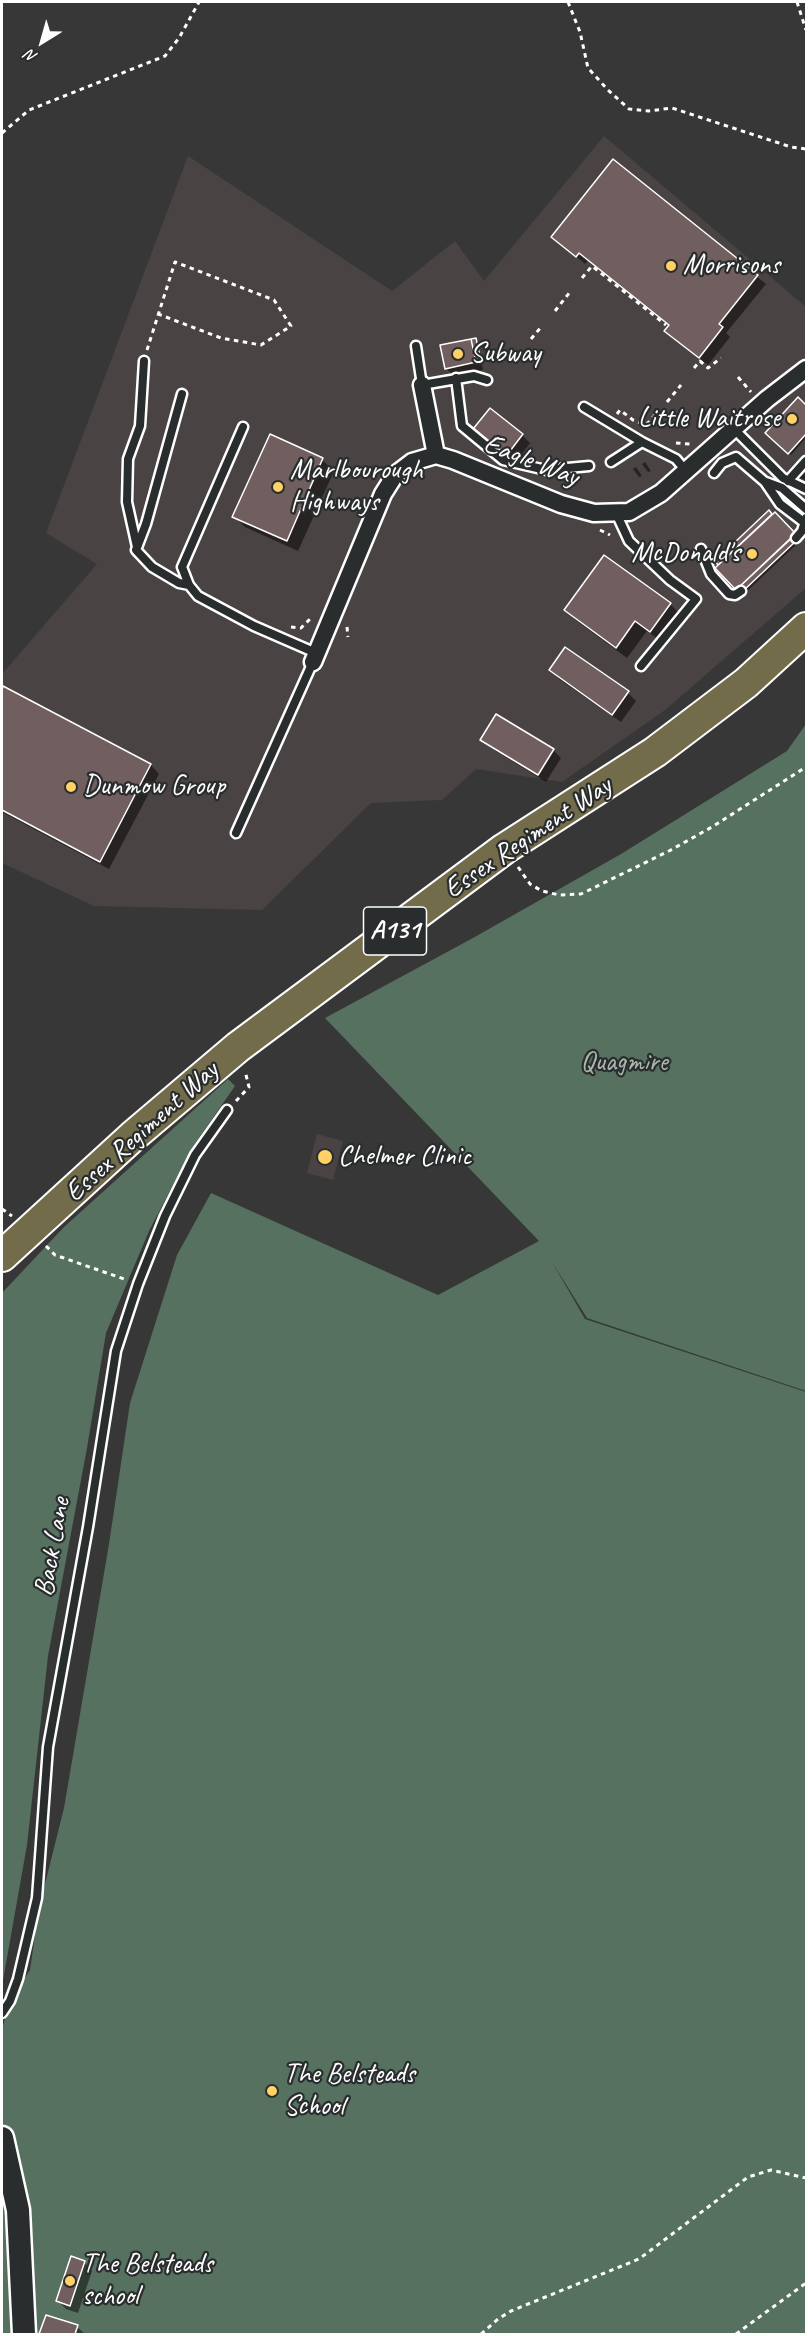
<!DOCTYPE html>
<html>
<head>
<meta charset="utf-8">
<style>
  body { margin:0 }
  #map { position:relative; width:808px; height:2336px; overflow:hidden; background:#383738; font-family:Caveat,sans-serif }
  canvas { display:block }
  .frame { position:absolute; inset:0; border:3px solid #fff; pointer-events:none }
  .north { position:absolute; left:12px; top:12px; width:60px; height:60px; -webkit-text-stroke:4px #2a2d2e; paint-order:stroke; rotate:217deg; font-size:16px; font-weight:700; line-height:24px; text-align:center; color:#fff }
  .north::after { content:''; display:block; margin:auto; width:21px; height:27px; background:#fff; clip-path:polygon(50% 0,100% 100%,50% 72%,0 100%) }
</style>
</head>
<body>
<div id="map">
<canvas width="808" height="2336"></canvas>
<div class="frame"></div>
<div class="north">N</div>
</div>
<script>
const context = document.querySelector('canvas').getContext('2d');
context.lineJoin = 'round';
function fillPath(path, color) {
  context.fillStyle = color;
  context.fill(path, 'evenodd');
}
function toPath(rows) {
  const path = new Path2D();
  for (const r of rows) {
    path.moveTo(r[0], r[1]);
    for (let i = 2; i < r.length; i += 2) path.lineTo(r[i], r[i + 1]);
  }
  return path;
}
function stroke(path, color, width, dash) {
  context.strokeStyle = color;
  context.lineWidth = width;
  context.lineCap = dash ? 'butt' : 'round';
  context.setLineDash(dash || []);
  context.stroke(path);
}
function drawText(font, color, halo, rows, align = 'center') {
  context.font = font + ' Caveat,sans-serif';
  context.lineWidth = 4.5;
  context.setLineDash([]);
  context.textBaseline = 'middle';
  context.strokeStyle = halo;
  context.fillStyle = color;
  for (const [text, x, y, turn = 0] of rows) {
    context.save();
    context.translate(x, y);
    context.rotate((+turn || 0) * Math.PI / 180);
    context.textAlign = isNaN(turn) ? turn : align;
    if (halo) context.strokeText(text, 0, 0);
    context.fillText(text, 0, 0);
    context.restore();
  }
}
fillPath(toPath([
  [604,136,806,307,806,588,665,710,562,782,476,769,442,800,371,803,262,910,94,906,2,863,2,674,97,564,46,533,188,156,392,291,455,241,484,281],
  [317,1134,343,1141,333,1180,307,1173]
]), '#494343');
fillPath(toPath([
  [806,724,806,1391,587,1318,552,1262,585,1319,806,1392,806,2334,2,2334,2,2029,10,2001,30,1970,39,1908,64,1808,109,1544,130,1403,177,1255,211,1193,438,1295,539,1241,325,1018,473,938,621,854,787,751],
  [228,1079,235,1086,194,1145,149,1231,106,1333,87,1448,48,1656,27,1845,2,1986,2,1293,64,1227]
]), '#56715f');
fillPath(toPath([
  [613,161,766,284,726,333,730,337,708,365,675,339,670,326,588,260,585,264,553,237],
  [475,339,478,342,483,370,455,377,446,368],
  [798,399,806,407,806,438,791,455,767,433],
  [477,430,522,435,530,443,516,462,498,448,496,451,475,433],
  [271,436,322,460,334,471,298,551,245,527,234,516],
  [645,462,651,471,648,472,642,464],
  [806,466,806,480,799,478,797,476],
  [636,467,642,476,639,477,633,469],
  [769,512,798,543,745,593,717,561],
  [670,604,681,615,662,642,647,631,627,658,577,621,566,610],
  [551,670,628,693,636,701,621,722,559,679],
  [4,688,151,765,159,774,109,869,2,812,2,693],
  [482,740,553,750,561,758,546,782,491,748],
  [84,2262,92,2271,78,2313,66,2309,58,2301],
  [47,2317,77,2327,85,2334,41,2334]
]), '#0007');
const building = toPath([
  [613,159,758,275,719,324,723,327,699,358,664,331,669,325,579,253,576,257,551,237,613,159],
  [476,338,481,361,476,362,471,339,476,338],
  [471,339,476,362,445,369,440,345,471,339],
  [798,397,806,405,806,434,788,454,765,433,798,397],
  [490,408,523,434,507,455,473,429,490,408],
  [270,434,323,458,287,541,232,517,270,434],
  [769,510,772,514,718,565,715,561,769,510],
  [775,512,796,534,736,590,715,568,775,512],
  [793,536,797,540,742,592,738,588,793,536],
  [604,555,671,603,650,632,635,621,616,648,564,610,604,555],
  [565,647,629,691,612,715,549,670,565,647],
  [3,686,151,764,100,862,2,810,2,690,3,686],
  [496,714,554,749,538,775,480,740,496,714],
  [71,2256,85,2261,70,2306,56,2301,71,2256],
  [46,2315,78,2325,75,2334,39,2334,46,2315]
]);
fillPath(building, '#715e5e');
stroke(building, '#fff', 1.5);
const lane = toPath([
  [416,346,422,385,474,376,487,380],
  [456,378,462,426,503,460,546,470,589,466],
  [182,394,146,524,136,550,152,567,179,583,189,585],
  [584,407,642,442,676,459,686,471],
  [243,427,182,567,189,585,198,596,254,626,316,653],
  [733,428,783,478,806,489],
  [611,462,642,442],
  [714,473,722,463,736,457,765,482,780,504,805,523],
  [788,481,806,461],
  [766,482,782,488,806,509],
  [616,513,629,541,670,580,696,599,641,666],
  [796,538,802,531,806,518],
  [137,547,127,502,128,459,140,426,144,361],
  [701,549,711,574,729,594,735,595,741,591],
  [236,833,313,662],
  [2,2013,10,2001,18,1979,37,1898,48,1747,88,1527,116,1351,138,1284,165,1216,195,1155,227,1110]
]);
const street = toPath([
  [422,385,436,455],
  [313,662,383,494,395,475,412,462,436,455,453,460,561,504,594,513,629,512,661,493,767,399,806,369]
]);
const secondary = toPath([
  [2,2138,18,2210,24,2334]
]);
const highway = toPath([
  [2,1256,133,1136,238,1047,504,849,655,752,746,683,806,628]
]);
stroke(lane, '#fff', 13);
stroke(street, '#fff', 21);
stroke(secondary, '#fff', 27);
stroke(highway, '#fff', 34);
stroke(toPath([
  [568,2,580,32,588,68,608,90,629,109,649,111,672,108,791,147,806,149],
  [797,2,806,30],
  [2,133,29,110,165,56,179,38,199,2],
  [582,278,592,266,666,325],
  [555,311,570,292],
  [531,339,542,326],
  [147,350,175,262,274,300,291,326,261,345,221,338,158,314],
  [694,368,700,361,708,368,721,358],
  [738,377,751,392],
  [667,402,681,385],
  [617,414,620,410,633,420,646,425,655,415],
  [676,443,690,444],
  [600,530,610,535],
  [291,627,301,628,313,616],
  [347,627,348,637],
  [518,867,530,884,542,891,559,895,581,894,669,851,712,827,806,767],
  [236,1101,249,1087,245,1071],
  [2,1209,12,1216],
  [46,1246,55,1255,127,1280],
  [481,2334,498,2319,511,2311,639,2259,748,2177,771,2170,806,2178],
  [736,2334,806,2283]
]), '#fff', 3, [4.5, 4.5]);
stroke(lane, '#2a2d2e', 8);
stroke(street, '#2a2d2e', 16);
stroke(secondary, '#2a2d2e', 22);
stroke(highway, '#736c4b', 30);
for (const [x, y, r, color] of [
  [671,266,6,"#ffd166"],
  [458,354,6,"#ffd166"],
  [792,419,6,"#ffd166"],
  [278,487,6,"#ffd166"],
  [752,554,6,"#ffd166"],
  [71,787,6,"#ffd166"],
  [325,1157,8,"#ffd166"],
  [272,2091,6,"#ffd166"],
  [70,2281,6,"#ffd166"]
]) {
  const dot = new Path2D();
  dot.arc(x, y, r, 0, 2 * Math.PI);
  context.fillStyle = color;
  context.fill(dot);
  stroke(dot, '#2a2d2e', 2);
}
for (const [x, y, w] of [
  [395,931,63]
]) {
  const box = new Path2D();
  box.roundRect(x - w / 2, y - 24, w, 48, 4.5);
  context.fillStyle = '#2a2d2e';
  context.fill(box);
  stroke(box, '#fff', 1.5);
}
drawText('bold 27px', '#fff', null, [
  ["A131",395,931]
]);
drawText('28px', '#fff', '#2a2d2e', [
  ["Morrisons",683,266],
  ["Subway",470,354],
  ["Little Waitrose",780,419,"right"],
  ["Marlbourough",290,471],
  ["Highways",290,503],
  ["McDonald's",740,554,"right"],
  ["Dunmow Group",83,787],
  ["Chelmer Clinic",338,1157],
  ["The Belsteads",284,2075],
  ["School",284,2107],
  ["The Belsteads",82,2265],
  ["school",82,2297]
], 'left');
drawText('28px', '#fff', '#2a2d2e', [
  ["Eagle Way",531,461,21],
  ["Essex Regiment Way",528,838,-34],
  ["Essex Regiment Way",142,1132,-42],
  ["Back Lane",53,1547,-80]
]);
drawText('28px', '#aab8af', '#2a2d2e', [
  ["Quagmire",624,1063]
]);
</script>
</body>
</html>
